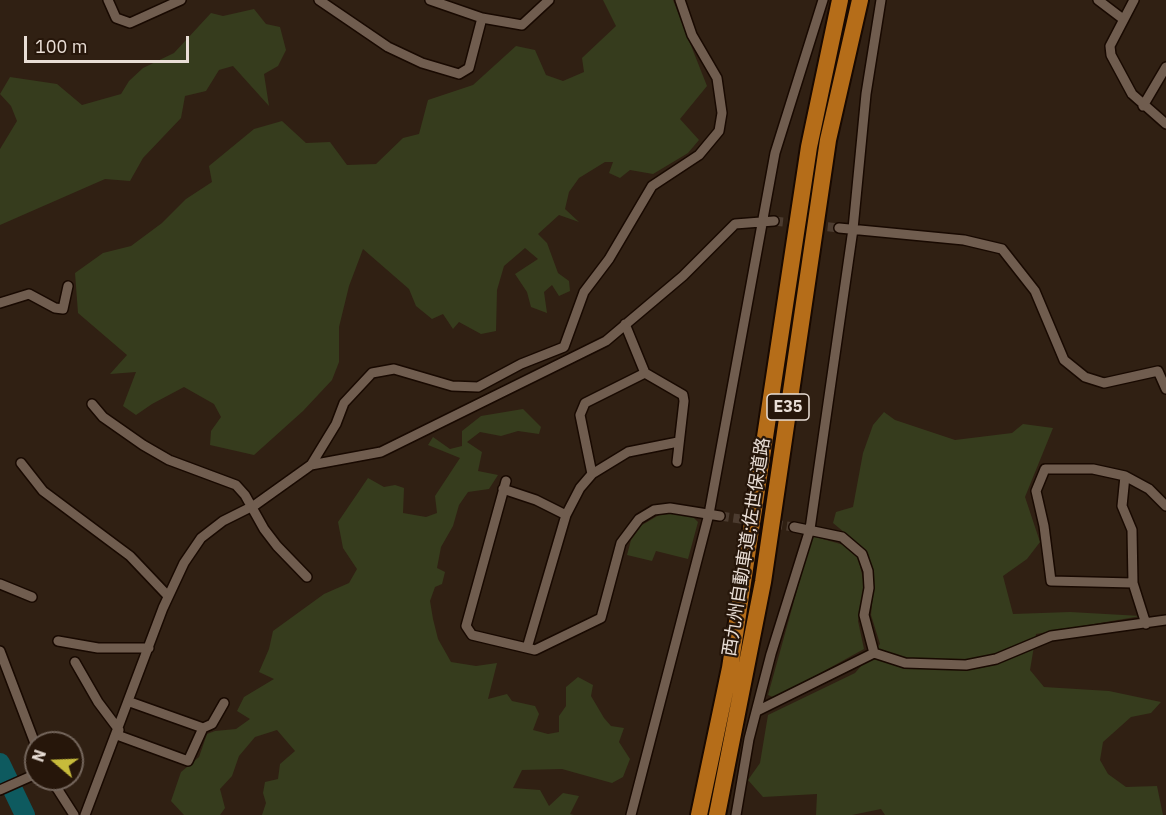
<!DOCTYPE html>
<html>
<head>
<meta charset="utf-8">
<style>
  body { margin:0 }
  #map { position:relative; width:1166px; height:815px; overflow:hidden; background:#302013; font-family:"IBM Plex Sans",sans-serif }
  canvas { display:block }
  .north { position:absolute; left:24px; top:731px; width:60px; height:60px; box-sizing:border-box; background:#26160a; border:2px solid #74665c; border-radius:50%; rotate:289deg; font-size:16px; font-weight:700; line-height:24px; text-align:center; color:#e9ded6 }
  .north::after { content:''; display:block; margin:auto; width:21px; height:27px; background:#c7bb3b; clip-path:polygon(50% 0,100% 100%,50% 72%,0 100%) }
  .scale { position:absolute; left:24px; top:36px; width:165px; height:27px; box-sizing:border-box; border:3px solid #e9ded6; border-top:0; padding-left:8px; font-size:18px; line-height:21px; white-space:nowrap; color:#e9ded6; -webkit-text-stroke:4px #26160a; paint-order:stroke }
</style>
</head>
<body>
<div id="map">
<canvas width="1166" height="815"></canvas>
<div class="north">N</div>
<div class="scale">100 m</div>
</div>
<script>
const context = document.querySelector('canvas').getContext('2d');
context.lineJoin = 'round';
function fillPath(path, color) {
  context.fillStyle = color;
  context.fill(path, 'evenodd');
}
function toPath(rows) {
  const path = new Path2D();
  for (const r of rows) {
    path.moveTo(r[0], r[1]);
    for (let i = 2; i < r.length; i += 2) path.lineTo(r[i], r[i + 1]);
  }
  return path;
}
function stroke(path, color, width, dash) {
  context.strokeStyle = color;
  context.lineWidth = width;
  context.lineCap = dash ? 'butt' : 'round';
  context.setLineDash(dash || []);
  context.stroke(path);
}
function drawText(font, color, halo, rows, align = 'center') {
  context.font = font + ' "IBM Plex Sans","Noto Sans JP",sans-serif';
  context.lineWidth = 4.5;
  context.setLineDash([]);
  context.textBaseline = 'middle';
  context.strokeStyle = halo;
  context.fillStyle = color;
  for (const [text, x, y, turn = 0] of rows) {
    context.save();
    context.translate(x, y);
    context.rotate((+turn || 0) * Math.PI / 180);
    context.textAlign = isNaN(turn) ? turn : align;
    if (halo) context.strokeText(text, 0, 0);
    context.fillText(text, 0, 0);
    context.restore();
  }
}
fillPath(toPath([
  [603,0,673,0,707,86,680,119,699,140,688,153,653,174,630,170,620,178,609,173,613,162,605,162,579,178,569,192,565,209,579,222,559,215,538,234,547,243,558,273,569,281,570,291,559,296,552,285,544,292,547,313,531,307,527,292,515,274,538,259,525,248,504,266,497,290,496,331,481,334,459,322,453,329,443,314,432,319,416,306,409,289,363,249,349,286,339,327,339,362,332,380,303,411,254,455,210,445,211,431,221,417,214,404,184,387,152,404,136,415,123,406,136,372,110,374,127,355,78,313,75,273,103,253,131,246,162,223,186,199,212,182,209,166,254,129,282,121,306,143,330,142,347,165,376,164,403,138,419,134,428,100,473,85,516,46,535,50,546,75,563,81,584,72,582,58,616,26],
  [254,9,266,24,280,27,286,50,278,66,264,74,269,106,233,66,219,70,206,91,185,96,181,118,143,158,130,181,105,179,0,225,0,149,17,121,11,106,0,94,10,77,57,84,82,105,121,94,129,81,143,68,174,53,211,13,223,16],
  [523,409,541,427,539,434,518,431,501,436,480,432,467,442,482,452,478,471,498,475,489,489,468,492,459,505,453,526,441,547,437,568,445,572,442,584,435,587,430,601,433,619,438,639,451,662,476,666,497,663,488,699,507,694,512,701,535,706,539,714,533,730,548,734,559,732,559,716,566,706,566,687,578,677,593,685,591,696,604,718,611,726,624,728,619,742,630,759,623,777,612,783,562,769,522,770,513,788,540,790,549,806,563,793,579,796,570,814,574,815,262,815,266,803,263,793,265,782,278,779,280,764,295,751,277,730,255,737,239,756,232,776,220,789,225,808,220,815,184,815,171,801,181,772,199,757,207,734,215,731,236,729,250,719,237,711,244,697,274,679,259,672,269,649,273,631,324,594,349,583,357,569,343,548,338,522,368,478,384,487,395,485,404,488,403,513,426,517,437,513,435,496,460,458,428,445,433,437,450,449,462,446,462,431,481,416],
  [884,412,895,420,955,440,1012,433,1023,424,1053,428,1025,497,1040,542,1027,559,1003,576,1013,614,1070,612,1141,616,1036,634,1030,670,1044,687,1109,691,1161,702,1151,713,1131,717,1103,742,1100,760,1108,774,1126,787,1157,786,1163,815,885,815,881,809,852,815,816,815,817,794,763,797,748,780,760,763,768,715,855,673,880,644,871,615,874,582,862,547,833,523,836,512,853,507,863,453,873,425],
  [671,513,693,517,698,522,688,559,656,551,652,561,627,555,631,540,642,525,659,515],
  [812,536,844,545,858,556,864,584,858,621,864,649,775,698,768,695]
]), '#363c1d');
stroke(toPath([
  [0,763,25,815]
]), '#0e5a5f', 20);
stroke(toPath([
  [774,221,839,228],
  [720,516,794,527]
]), '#4c3c30', 9, [9, 4.5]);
const minor = toPath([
  [108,0,116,18,130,23,181,0],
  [319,0,388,47,422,63,459,74,469,68,482,18,522,25,549,0],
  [430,0,482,18],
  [1098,0,1123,19],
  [1134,0,1110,46,1111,55,1132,94,1166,124],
  [1143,106,1166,67],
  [839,228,964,240,1002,249,1035,291,1064,360,1085,377,1104,383,1158,371,1166,389],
  [0,303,29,294,55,308,63,309,68,286],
  [625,324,645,373,683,395,684,401,677,462],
  [92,404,103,417,143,445,169,460,236,485,245,495,264,529,277,546,307,577],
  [21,463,43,491,130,556,168,596],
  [311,465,336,424,344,403,372,373,394,369,452,386,478,387,521,364,564,347,584,292,609,259,652,186,699,155,719,131,722,113,717,78,692,35,680,0],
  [592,474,580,415,585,403,645,373],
  [1125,476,1122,506,1132,530,1133,583,1051,581,1044,526,1036,491,1045,469,1093,469,1125,476,1149,489,1166,506],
  [506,481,466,626,472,635,535,650,601,618,621,543,639,519,654,510,670,508,720,516],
  [503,489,536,500,566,515],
  [794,527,842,537,862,554,868,571,869,588,864,615,874,653],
  [1133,583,1146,624],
  [0,584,32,597],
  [58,641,98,648,149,648],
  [527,648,566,515,580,488,592,474,628,452,678,442],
  [0,651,36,746],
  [75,662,98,702,119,730],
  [130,702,203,728,212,724,224,703],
  [757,711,874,653,905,663,966,665,996,659,1051,636,1166,620],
  [117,735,188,761,203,728],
  [51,779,74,815],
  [0,790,36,774],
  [85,815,163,608,184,563,201,538,223,521,255,505,311,465,381,452,606,341,683,276,735,224,774,221],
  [631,815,709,514,775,153,823,0],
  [736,815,749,739,771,654,810,529,853,229,866,94,881,0]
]);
const motorway = toPath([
  [699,815,730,668,809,147,840,0],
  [717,815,763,582,828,140,860,0]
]);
stroke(minor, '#180901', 12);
stroke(motorway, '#180901', 20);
stroke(minor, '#705d4f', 9);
stroke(motorway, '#b56d19', 16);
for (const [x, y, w] of [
  [788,407,42]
]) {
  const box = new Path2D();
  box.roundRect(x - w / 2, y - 13, w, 26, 4.5);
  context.fillStyle = '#26160a';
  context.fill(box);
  stroke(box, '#e9ded6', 1.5);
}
drawText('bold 16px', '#e9ded6', null, [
  ["E35",788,407]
]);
drawText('18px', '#e9ded6', '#26160a', [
  ["西九州自動車道;佐世保道路",747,547,-81]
]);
</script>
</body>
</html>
